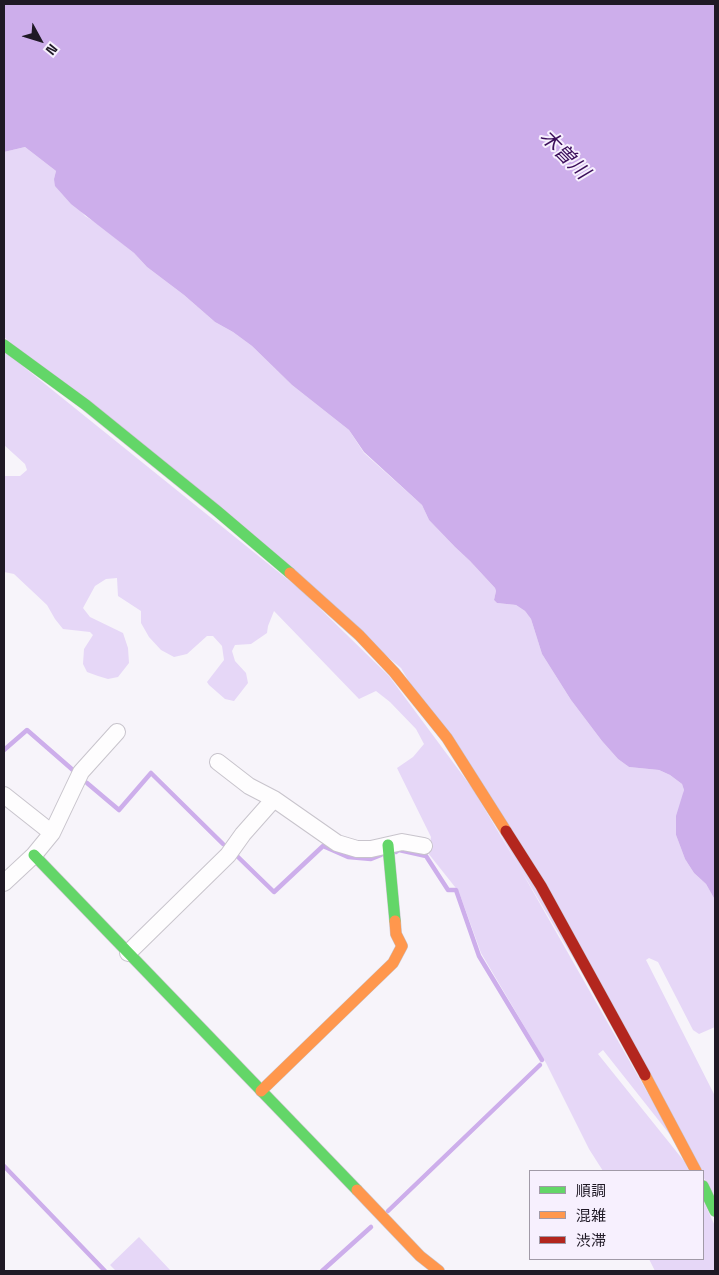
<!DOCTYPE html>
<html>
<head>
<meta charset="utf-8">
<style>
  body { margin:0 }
  #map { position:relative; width:719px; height:1275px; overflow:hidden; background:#f7f4fa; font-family:"Space Grotesk","Noto Sans JP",sans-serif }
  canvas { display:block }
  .frame { position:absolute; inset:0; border:5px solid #1f1925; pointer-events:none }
  .legend { position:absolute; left:529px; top:1170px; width:175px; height:90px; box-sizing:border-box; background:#f7f0fe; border:1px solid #a19aa7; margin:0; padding:6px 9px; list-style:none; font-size:15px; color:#1f1925 }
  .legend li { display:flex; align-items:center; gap:10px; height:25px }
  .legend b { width:25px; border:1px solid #a19aa7 }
  .north { position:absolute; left:15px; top:15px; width:50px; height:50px; -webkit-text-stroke:4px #f7f0fe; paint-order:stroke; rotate:129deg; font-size:14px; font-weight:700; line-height:20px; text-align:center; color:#1f1925 }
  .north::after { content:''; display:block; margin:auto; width:18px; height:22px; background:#1f1925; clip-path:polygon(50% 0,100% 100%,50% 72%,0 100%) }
</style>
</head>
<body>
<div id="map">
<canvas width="719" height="1275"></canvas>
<div class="frame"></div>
<ul class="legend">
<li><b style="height:6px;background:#63d668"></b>順調</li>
<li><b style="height:6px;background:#ff974d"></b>混雑</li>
<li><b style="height:6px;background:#b3261e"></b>渋滞</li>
</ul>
<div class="north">N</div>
</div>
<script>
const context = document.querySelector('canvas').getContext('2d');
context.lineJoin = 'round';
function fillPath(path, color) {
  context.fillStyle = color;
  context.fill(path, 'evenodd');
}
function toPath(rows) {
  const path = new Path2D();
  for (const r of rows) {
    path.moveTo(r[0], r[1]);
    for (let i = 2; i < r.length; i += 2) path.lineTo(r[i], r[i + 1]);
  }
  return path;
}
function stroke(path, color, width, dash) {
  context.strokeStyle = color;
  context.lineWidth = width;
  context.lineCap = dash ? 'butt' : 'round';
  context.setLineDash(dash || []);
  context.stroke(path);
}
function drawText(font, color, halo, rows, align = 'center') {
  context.font = font + ' "Space Grotesk","Noto Sans JP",sans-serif';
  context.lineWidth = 4;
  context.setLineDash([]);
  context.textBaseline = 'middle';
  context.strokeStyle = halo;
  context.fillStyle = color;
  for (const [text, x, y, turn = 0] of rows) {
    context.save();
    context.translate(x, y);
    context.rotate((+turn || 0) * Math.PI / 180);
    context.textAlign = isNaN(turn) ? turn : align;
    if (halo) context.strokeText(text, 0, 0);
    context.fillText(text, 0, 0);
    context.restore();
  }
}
fillPath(toPath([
  [25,147,56,171,54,179,85,216,98,224,134,253,147,267,184,295,215,322,233,332,252,346,292,385,349,430,364,453,422,505,429,520,455,547,470,561,495,588,496,591,494,600,497,603,516,605,525,611,531,619,542,654,571,700,602,741,618,759,629,767,659,770,670,775,682,784,684,790,676,835,685,859,694,873,706,884,715,900,715,1027,699,1034,693,1030,658,962,649,958,646,960,715,1096,715,1197,401,668,4,337,4,152],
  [4,351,302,591,389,676,481,800,675,1141,603,1050,598,1054,684,1161,689,1171,603,1171,589,1149,546,1063,481,953,459,892,428,853,431,837,397,768,413,757,424,744,416,729,390,702,376,691,359,699,274,611,268,626,267,633,251,644,235,645,232,651,235,661,246,673,248,683,234,701,225,699,209,685,207,682,224,660,222,646,213,636,207,636,187,654,174,657,161,650,149,637,141,623,141,611,118,596,117,578,106,579,95,586,83,608,90,617,123,633,128,648,129,663,118,677,108,679,98,676,87,672,83,664,84,649,93,635,90,632,63,629,55,619,47,605,14,574,4,572,4,476,20,476,27,470,25,464,4,445],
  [703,1200,715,1226,715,1271,655,1271,649,1259,703,1259],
  [139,1237,171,1271,116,1271,110,1265]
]), '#e6d7f7');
fillPath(toPath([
  [4,4,715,4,715,900,706,884,694,873,685,859,676,835,676,816,684,790,682,784,670,775,659,770,629,767,618,759,602,741,571,700,542,654,531,619,525,611,516,605,497,603,494,600,496,591,495,588,470,561,455,547,429,520,422,505,364,452,349,430,292,385,252,346,233,332,215,322,184,295,147,267,134,253,71,204,55,186,54,179,56,171,25,147,4,152]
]), '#cdaeeb');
stroke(toPath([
  [4,750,27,730,74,771],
  [87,783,119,810,151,773,223,844],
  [396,852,399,850,426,856,448,890,456,890,479,956,542,1060],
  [236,855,274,892,323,846,348,857,371,859,381,855],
  [4,1166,105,1271],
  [388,1211,540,1065],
  [322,1271,371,1227]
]), '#cdaeeb', 4.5);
const street = toPath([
  [218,762,249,786,274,799,337,843,357,849,371,849,402,842,424,846],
  [4,795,52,833],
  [4,883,34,855,52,833,81,772,117,732],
  [128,953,228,855,243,834,274,799]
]);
const fast = toPath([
  [4,345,86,405,217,511,290,573],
  [388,845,395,921],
  [34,855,357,1190],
  [703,1186,715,1211]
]);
const slow = toPath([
  [290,573,359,635,394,672,447,738,506,831],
  [645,1075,696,1171],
  [261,1091,393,963,402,946,396,934,395,921],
  [357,1190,420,1256,439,1271]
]);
const jam = toPath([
  [506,831,541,886,645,1075]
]);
stroke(street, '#c8c4cc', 18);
stroke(fast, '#c8c4cc', 12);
stroke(slow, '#c8c4cc', 12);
stroke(jam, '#c8c4cc', 12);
stroke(street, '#fefdfe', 16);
stroke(fast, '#63d668', 11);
stroke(slow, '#ff974d', 11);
stroke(jam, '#b3261e', 11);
drawText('italic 20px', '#3b0e5a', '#f7f0fe', [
  ["木曽川",564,155,45]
]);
</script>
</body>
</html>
